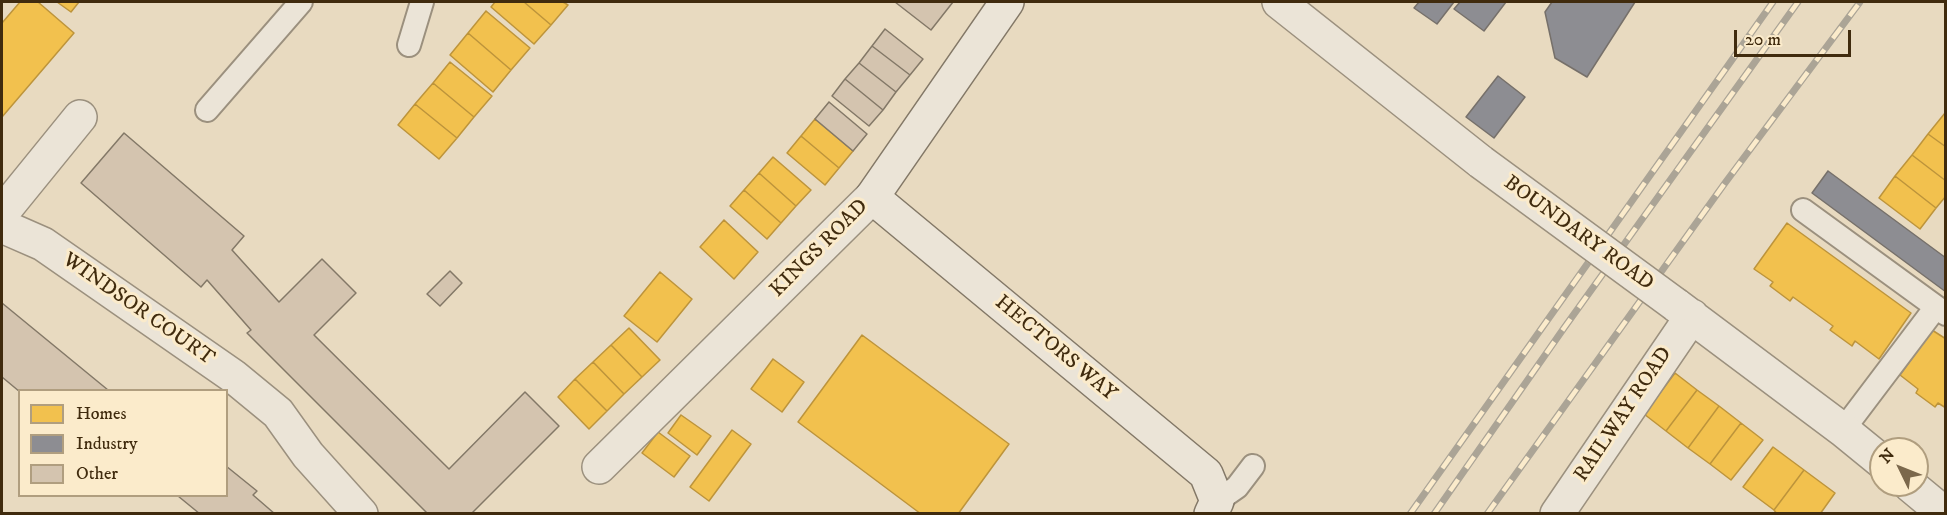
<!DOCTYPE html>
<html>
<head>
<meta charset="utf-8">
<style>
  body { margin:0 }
  #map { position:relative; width:1947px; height:515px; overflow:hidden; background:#e8dac0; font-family:"IM FELL DW Pica",serif }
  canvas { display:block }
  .frame { position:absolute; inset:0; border:3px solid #402b0e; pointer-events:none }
  .legend { position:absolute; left:18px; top:389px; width:210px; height:108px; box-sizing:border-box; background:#fbebcb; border:2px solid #b09e7f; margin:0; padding:8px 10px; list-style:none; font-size:18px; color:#402b0e }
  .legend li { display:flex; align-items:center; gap:12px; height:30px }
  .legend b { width:30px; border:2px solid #b09e7f }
  .north { position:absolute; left:1869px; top:437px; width:60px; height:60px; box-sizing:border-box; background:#fbebcb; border:2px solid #b09e7f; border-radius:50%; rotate:313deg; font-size:16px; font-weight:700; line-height:24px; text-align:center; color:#402b0e }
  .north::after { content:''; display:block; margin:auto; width:21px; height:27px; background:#7b684c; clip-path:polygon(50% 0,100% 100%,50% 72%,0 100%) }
  .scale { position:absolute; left:1734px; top:30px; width:117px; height:27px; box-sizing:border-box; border:3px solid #402b0e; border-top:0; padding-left:8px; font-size:18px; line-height:21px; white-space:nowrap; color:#402b0e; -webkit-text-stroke:4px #fbebcb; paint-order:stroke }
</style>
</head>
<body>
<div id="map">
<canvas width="1947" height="515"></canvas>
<div class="frame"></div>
<ul class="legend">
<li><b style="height:16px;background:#f2c14e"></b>Homes</li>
<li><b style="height:16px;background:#8d8d92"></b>Industry</li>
<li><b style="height:16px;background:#d4c4af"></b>Other</li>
</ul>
<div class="north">N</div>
<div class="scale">20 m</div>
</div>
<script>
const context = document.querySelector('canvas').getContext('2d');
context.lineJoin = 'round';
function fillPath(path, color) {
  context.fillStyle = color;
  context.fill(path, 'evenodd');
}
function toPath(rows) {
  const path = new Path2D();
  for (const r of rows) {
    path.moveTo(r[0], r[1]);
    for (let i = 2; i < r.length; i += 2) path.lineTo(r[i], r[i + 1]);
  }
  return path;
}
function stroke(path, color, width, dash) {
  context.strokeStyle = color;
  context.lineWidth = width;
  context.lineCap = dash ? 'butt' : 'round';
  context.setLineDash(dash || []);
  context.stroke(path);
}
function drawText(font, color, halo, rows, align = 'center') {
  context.font = font + ' "IM FELL DW Pica",serif';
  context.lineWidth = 6;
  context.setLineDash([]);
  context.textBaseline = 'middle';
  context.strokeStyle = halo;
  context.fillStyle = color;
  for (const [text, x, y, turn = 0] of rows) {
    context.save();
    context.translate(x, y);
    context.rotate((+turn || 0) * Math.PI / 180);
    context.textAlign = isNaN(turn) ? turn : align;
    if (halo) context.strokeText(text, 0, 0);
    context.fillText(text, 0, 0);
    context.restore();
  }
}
const homes = toPath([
  [20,2,38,2,74,33,2,117,2,23,20,2],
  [57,2,79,2,71,12,57,2],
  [495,2,524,2,551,25,534,44,491,7,495,2],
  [524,2,563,2,568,5,551,25,524,2],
  [486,11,530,48,511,70,468,33,486,11],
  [468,33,511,70,493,92,450,55,468,33],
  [450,62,492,96,474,117,433,83,450,62],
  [433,83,474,117,457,138,415,104,433,83],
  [415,104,457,138,439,159,398,125,415,104],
  [1945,113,1946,113,1946,147,1928,134,1945,113],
  [815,119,853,151,839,168,801,136,815,119],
  [1928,134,1946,147,1946,181,1912,155,1928,134],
  [801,136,839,168,825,185,787,153,801,136],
  [1912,155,1946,181,1946,196,1936,208,1895,176,1912,155],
  [773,157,811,190,796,206,759,173,773,157],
  [759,173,796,206,781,223,744,190,759,173],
  [1895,176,1936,208,1920,229,1879,198,1895,176],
  [744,190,781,223,767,239,730,206,744,190],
  [724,220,758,252,734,279,700,247,724,220],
  [1787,223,1911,313,1879,359,1855,341,1852,346,1830,330,1833,326,1793,297,1790,301,1770,286,1773,282,1754,269,1787,223],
  [660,272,692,299,657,342,624,316,660,272],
  [629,328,660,360,642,377,611,345,629,328],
  [1932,330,1946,339,1946,408,1938,403,1935,407,1916,393,1918,389,1900,375,1932,330],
  [862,335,1009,444,958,514,921,514,798,422,862,335],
  [611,345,642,377,624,394,593,362,611,345],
  [773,359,804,382,782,412,751,389,773,359],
  [593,362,624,394,607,411,575,379,593,362],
  [1675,373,1697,390,1666,431,1644,414,1675,373],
  [575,379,607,411,589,429,558,397,575,379],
  [1697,390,1719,406,1688,448,1666,431,1697,390],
  [1719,406,1741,423,1710,464,1688,448,1719,406],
  [681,415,711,436,697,455,668,433,681,415],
  [1741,423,1763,440,1731,480,1710,464,1741,423],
  [732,430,751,444,709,501,690,487,732,430],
  [658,432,690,456,674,477,642,453,658,432],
  [1773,447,1804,470,1774,510,1743,487,1773,447],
  [1804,470,1835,493,1820,514,1777,514,1774,510,1804,470]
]);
fillPath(homes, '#f2c14e');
stroke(homes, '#bd943b', 1.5);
const industry = toPath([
  [1419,2,1454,2,1437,24,1414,8,1419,2],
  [1460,2,1506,2,1484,31,1454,9,1460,2],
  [1552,2,1635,2,1587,77,1555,58,1545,12,1552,2],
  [1498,76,1525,97,1494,138,1466,117,1498,76],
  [1828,171,1946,258,1946,292,1812,193,1828,171]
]);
fillPath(industry, '#8d8d92');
stroke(industry, '#76706a', 1.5);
const building = toPath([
  [895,2,953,2,931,30,895,2],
  [885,29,923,59,910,75,872,46,885,29],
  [872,46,910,75,896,92,859,63,872,46],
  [859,63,896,92,883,110,845,79,859,63],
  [845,79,883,110,869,126,832,96,845,79],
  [829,102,867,134,853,151,815,119,829,102],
  [124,133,244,236,232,250,279,302,322,259,356,293,314,335,449,469,525,392,559,426,471,514,428,514,247,333,251,330,207,280,201,287,81,183,124,133],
  [450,271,462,283,440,306,427,294,450,271],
  [2,303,108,390,20,390,20,392,2,377,2,303],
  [226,466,257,491,253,495,275,514,200,514,178,496,226,496,226,466]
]);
fillPath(building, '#d4c4af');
stroke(building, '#837867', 1.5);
const lane = toPath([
  [409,45,422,2],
  [207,110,301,2],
  [1803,210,1946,314],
  [1843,430,1936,307],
  [1217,501,1237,487,1253,466]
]);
const street = toPath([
  [1279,2,1481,162],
  [2,213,80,117],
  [2,226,43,244,233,376,278,413,308,455,361,514],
  [1676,305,1843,430,1881,461],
  [599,467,872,197],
  [1910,485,1945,514],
  [1557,514,1692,316]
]);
const secondary = toPath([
  [1007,2,872,197,1206,474,1217,501,1211,514]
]);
stroke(lane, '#9b907e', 26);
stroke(street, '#9b907e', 36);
stroke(secondary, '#837867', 36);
stroke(lane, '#ebe4d7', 22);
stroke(street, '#ebe4d7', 33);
stroke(secondary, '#ebe4d7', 33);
const rail = toPath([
  [1410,514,1773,2],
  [1434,514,1564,328,1798,2],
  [1487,514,1725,183,1860,2]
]);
stroke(rail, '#aba496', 7);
stroke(rail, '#fbebcb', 4.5, [14]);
const streetBridge = toPath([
  [1481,162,1676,305]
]);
stroke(streetBridge, '#9b907e', 36, []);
stroke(streetBridge, '#ebe4d7', 33);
drawText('21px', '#402b0e', '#fbebcb', [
  ["BOUNDARY ROAD",1578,234,36],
  ["KINGS ROAD",820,249,-45],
  ["WINDSOR COURT",138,310,35],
  ["HECTORS WAY",1055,349,40],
  ["RAILWAY ROAD",1624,415,-56]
]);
</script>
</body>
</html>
